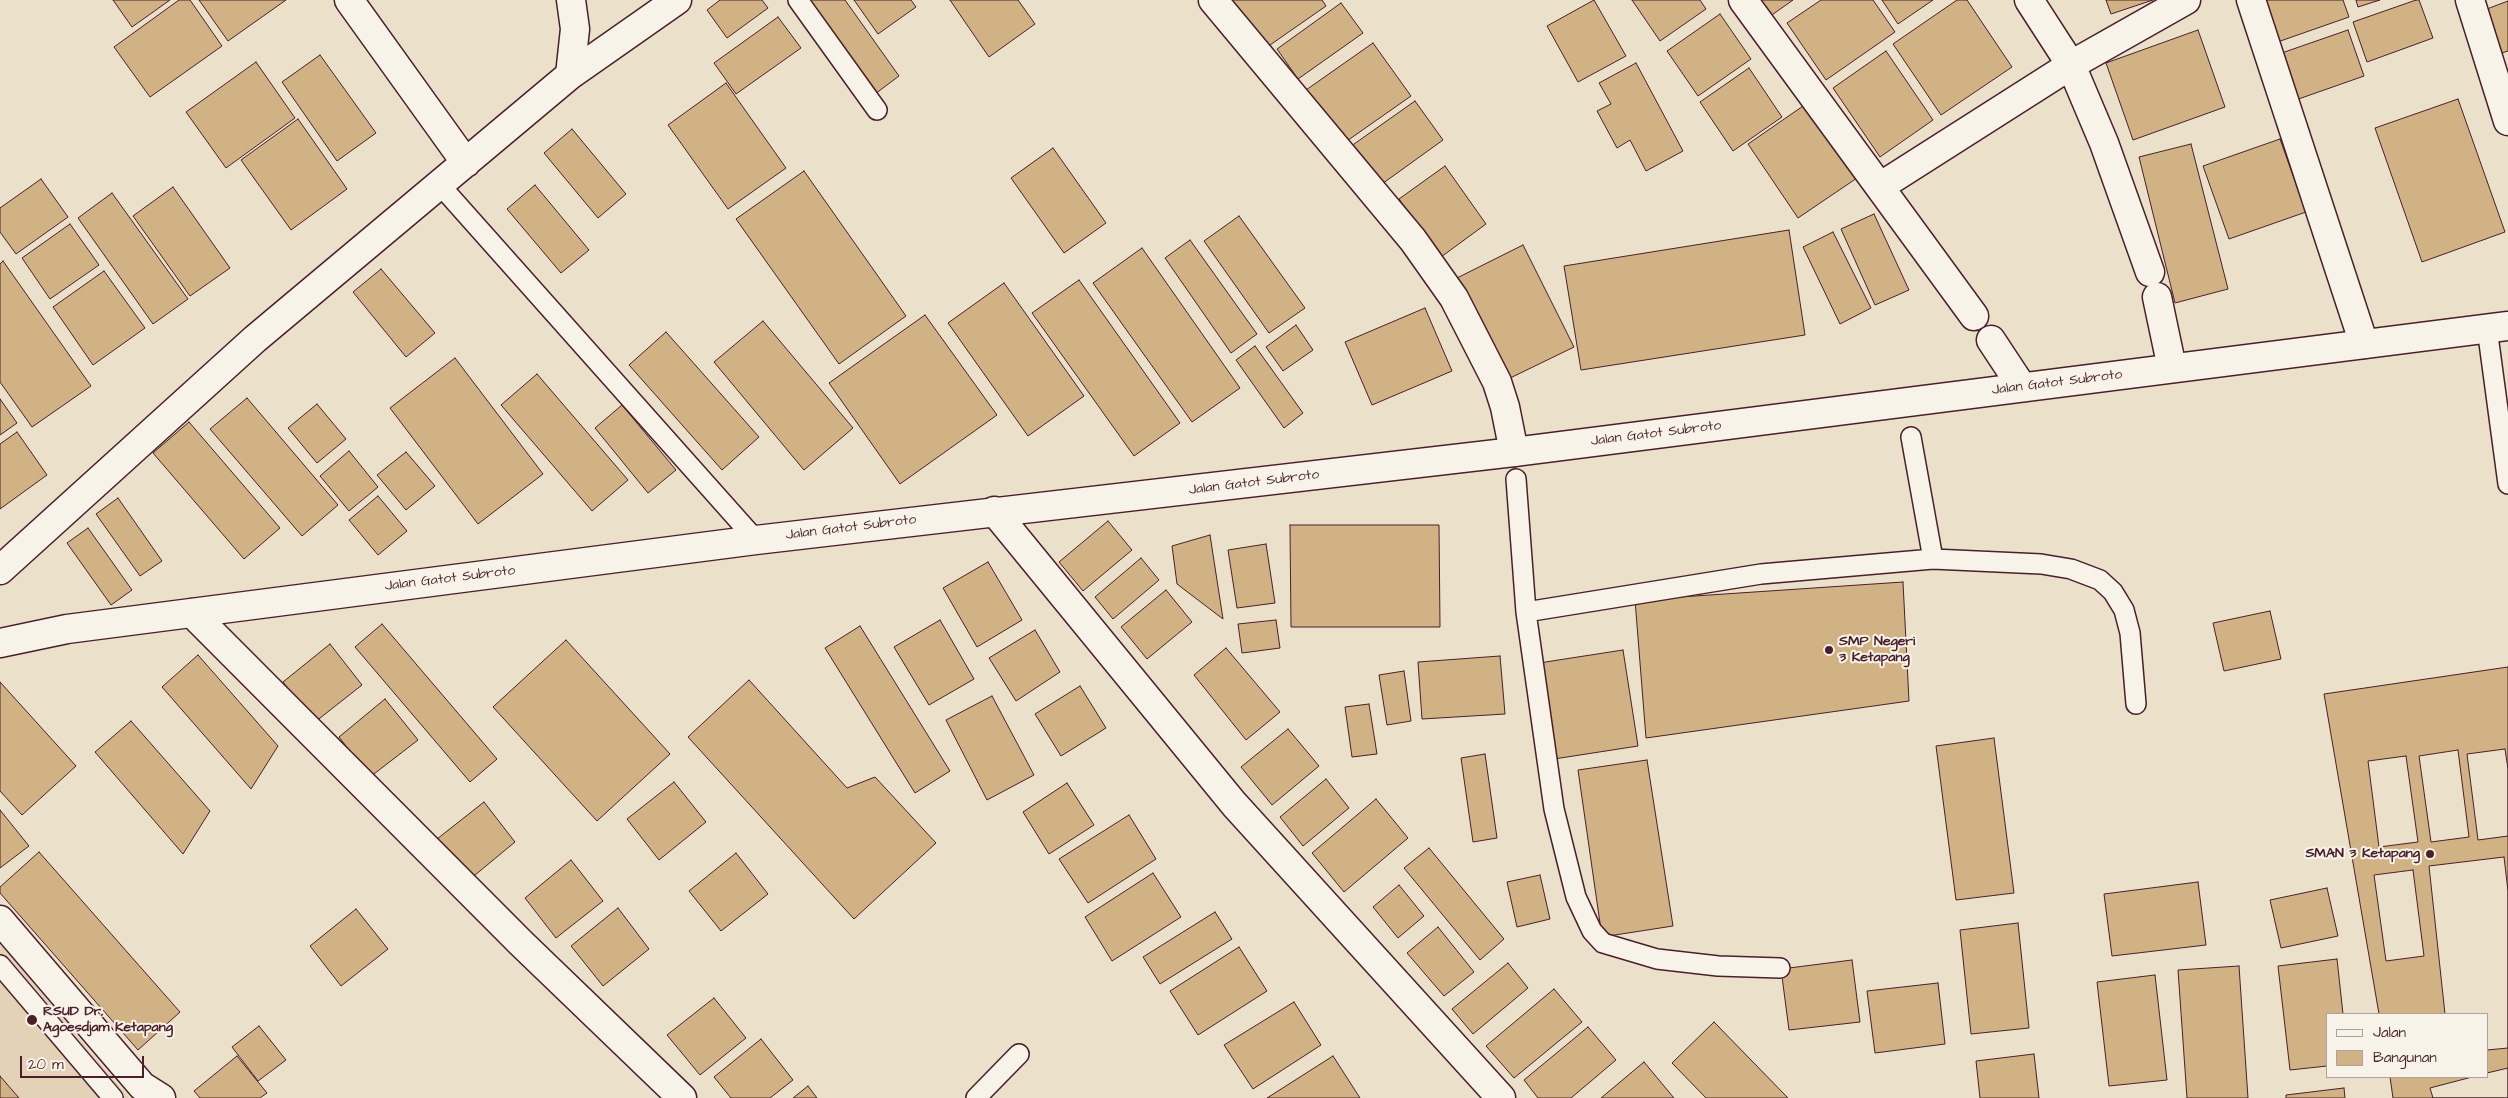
<!DOCTYPE html>
<html>
<head>
<meta charset="utf-8">
<style>
  body { margin:0 }
  #map { position:relative; width:2508px; height:1098px; overflow:hidden; background:#ebe0ca; font-family:"Architects Daughter",sans-serif }
  canvas { display:block }
  .legend { position:absolute; left:2326px; top:1013px; width:162px; height:65px; box-sizing:border-box; background:#f7f3e8; border:1px solid #b29e9c; margin:0; padding:6px 9px; list-style:none; font-size:15px; color:#4a1f2b }
  .legend li { display:flex; align-items:center; gap:10px; height:25px }
  .legend b { width:25px; border:1px solid #b29e9c }
  .scale { position:absolute; left:20px; top:1056px; width:124px; height:22px; box-sizing:border-box; border:2px solid #4a1f2b; border-top:0; padding-left:6px; font-size:15px; line-height:18px; white-space:nowrap; color:#4a1f2b; -webkit-text-stroke:4px #f7f3e8; paint-order:stroke }
</style>
</head>
<body>
<div id="map">
<canvas width="2508" height="1098"></canvas>
<ul class="legend">
<li><b style="height:6px;background:#f7f3e8"></b>Jalan</li>
<li><b style="height:14px;background:#d0b284"></b>Bangunan</li>
</ul>
<div class="scale">20 m</div>
</div>
<script>
const context = document.querySelector('canvas').getContext('2d');
context.lineJoin = 'round';
function fillPath(path, color) {
  context.fillStyle = color;
  context.fill(path, 'evenodd');
}
function toPath(rows) {
  const path = new Path2D();
  for (const r of rows) {
    path.moveTo(r[0], r[1]);
    for (let i = 2; i < r.length; i += 2) path.lineTo(r[i], r[i + 1]);
  }
  return path;
}
function stroke(path, color, width, dash) {
  context.strokeStyle = color;
  context.lineWidth = width;
  context.lineCap = dash ? 'butt' : 'round';
  context.setLineDash(dash || []);
  context.stroke(path);
}
function drawText(font, color, halo, rows, align = 'center') {
  context.font = font + ' "Architects Daughter",sans-serif';
  context.lineWidth = 4;
  context.setLineDash([]);
  context.textBaseline = 'middle';
  context.strokeStyle = halo;
  context.fillStyle = color;
  for (const [text, x, y, turn = 0] of rows) {
    context.save();
    context.translate(x, y);
    context.rotate((+turn || 0) * Math.PI / 180);
    context.textAlign = isNaN(turn) ? turn : align;
    if (halo) context.strokeText(text, 0, 0);
    context.fillText(text, 0, 0);
    context.restore();
  }
}
fillPath(toPath([
  [0,943,129,1098,0,1098]
]), '#e3d2b5');
const building = toPath([
  [113,0,170,0,132,27,113,0],
  [179,0,190,0,222,46,150,97,114,47,179,0],
  [199,0,286,0,228,41,199,0],
  [720,0,762,0,768,8,727,38,707,10,720,0],
  [809,0,845,0,899,76,875,94,809,0],
  [854,0,911,0,916,7,878,34,854,0],
  [950,0,1018,0,1035,24,989,57,950,0],
  [1223,0,1322,0,1326,6,1260,52,1223,0],
  [1594,0,1626,56,1578,82,1547,26,1594,0],
  [1632,0,1700,0,1706,9,1660,41,1632,0],
  [1757,0,1793,0,1769,17,1757,0],
  [1821,0,1873,0,1895,32,1826,80,1787,23,1821,0],
  [1882,0,1933,0,1898,24,1882,0],
  [1957,0,1967,0,2012,67,1941,115,1893,44,1957,0],
  [2106,0,2153,0,2111,14,2106,0],
  [2254,0,2343,0,2349,17,2269,45,2254,0],
  [2356,0,2380,0,2358,7,2356,0],
  [2416,0,2419,0,2433,38,2367,62,2353,22,2416,0],
  [2508,1,2508,51,2495,55,2479,12,2508,1],
  [1341,3,1363,33,1298,79,1277,49,1341,3],
  [1720,14,1751,59,1698,96,1667,51,1720,14],
  [778,17,801,48,736,94,714,63,778,17],
  [2198,30,2225,107,2133,140,2106,63,2198,30],
  [2348,30,2364,76,2290,102,2273,56,2348,30],
  [1373,43,1411,96,1344,143,1306,90,1373,43],
  [1886,51,1933,120,1880,157,1833,88,1886,51],
  [320,55,376,133,337,161,282,82,320,55],
  [256,62,295,118,226,168,186,112,256,62],
  [1636,63,1683,151,1646,171,1630,140,1617,148,1597,111,1611,104,1599,83,1636,63],
  [1749,68,1782,117,1733,151,1700,102,1749,68],
  [726,83,786,168,728,209,668,125,726,83],
  [2458,99,2505,232,2422,262,2375,128,2458,99],
  [1415,101,1443,140,1375,189,1347,149,1415,101],
  [1806,104,1857,178,1798,218,1748,144,1806,104],
  [298,119,347,189,291,230,241,160,298,119],
  [572,129,626,194,598,218,544,153,572,129],
  [2280,139,2306,212,2229,239,2203,166,2280,139],
  [2191,144,2228,289,2175,303,2139,157,2191,144],
  [1053,148,1106,223,1064,253,1011,178,1053,148],
  [1445,166,1486,224,1441,257,1399,199,1445,166],
  [804,171,906,316,839,364,736,219,804,171],
  [41,179,68,217,16,254,0,232,0,208,41,179],
  [535,185,589,250,561,273,507,209,535,185],
  [173,187,230,268,190,296,133,216,173,187],
  [112,193,188,299,153,324,78,218,112,193],
  [1874,214,1909,290,1875,305,1841,229,1874,214],
  [1239,216,1305,308,1269,333,1204,241,1239,216],
  [70,224,99,265,50,299,22,258,70,224],
  [1789,230,1805,335,1581,370,1564,266,1789,230],
  [1833,232,1871,308,1840,324,1803,247,1833,232],
  [1190,240,1257,334,1231,353,1165,258,1190,240],
  [1523,245,1574,347,1502,382,1451,281,1523,245],
  [1142,248,1240,388,1192,422,1093,283,1142,248],
  [3,261,91,386,32,427,0,382,0,264,3,261],
  [381,269,435,333,406,357,353,292,381,269],
  [104,271,145,328,93,365,53,307,104,271],
  [1079,280,1180,423,1134,456,1032,313,1079,280],
  [1004,283,1084,396,1028,436,948,323,1004,283],
  [1425,308,1452,371,1372,405,1345,342,1425,308],
  [925,315,997,415,900,484,829,383,925,315],
  [763,321,853,428,804,470,714,362,763,321],
  [1296,325,1313,350,1283,371,1266,347,1296,325],
  [666,332,759,437,722,470,629,365,666,332],
  [1255,346,1303,413,1284,428,1236,360,1255,346],
  [455,358,543,474,478,524,390,408,455,358],
  [537,374,628,480,592,511,501,405,537,374],
  [247,398,338,505,302,536,210,429,247,398],
  [0,399,17,423,0,435,0,399],
  [317,404,346,439,317,463,288,428,317,404],
  [622,405,676,470,648,493,595,428,622,405],
  [189,422,280,528,244,559,153,453,189,422],
  [17,432,47,475,0,509,0,444,17,432],
  [349,451,378,487,349,511,320,476,349,451],
  [406,452,435,486,406,510,377,475,406,452],
  [378,496,407,531,378,555,349,520,378,496],
  [118,498,162,561,140,576,96,514,118,498],
  [1108,521,1132,550,1083,591,1059,562,1108,521],
  [1290,525,1439,525,1440,627,1291,627,1290,525],
  [88,528,132,590,111,605,67,543,88,528],
  [1210,535,1223,619,1177,584,1172,546,1210,535],
  [1266,544,1275,603,1237,608,1228,550,1266,544],
  [1141,558,1159,580,1113,619,1095,597,1141,558],
  [988,562,1022,620,977,647,943,588,988,562],
  [1903,582,1909,701,1646,738,1635,600,1903,582],
  [1166,590,1192,622,1147,659,1121,627,1166,590],
  [2270,611,2281,659,2224,671,2213,623,2270,611],
  [940,620,974,679,929,705,894,647,940,620],
  [1276,620,1280,648,1242,653,1238,624,1276,620],
  [382,624,497,759,470,782,355,647,382,624],
  [860,626,950,771,915,793,825,648,860,626],
  [1035,630,1060,672,1016,701,989,658,1035,630],
  [566,640,670,754,597,821,493,707,566,640],
  [330,644,362,685,315,722,283,682,330,644],
  [1226,648,1280,712,1246,740,1194,675,1226,648],
  [1623,650,1638,746,1554,759,1539,663,1623,650],
  [198,655,278,746,251,789,162,687,198,655],
  [1500,656,1505,714,1422,719,1418,662,1500,656],
  [2508,667,2508,1098,2393,1098,2390,1077,2487,1077,2487,1014,2379,1014,2324,694,2508,667],
  [1404,671,1411,721,1387,725,1379,675,1404,671],
  [749,680,847,788,875,777,936,843,854,919,688,737,749,680],
  [0,682,76,766,22,815,0,791,0,682],
  [1080,686,1106,728,1061,756,1035,714,1080,686],
  [992,696,1034,775,987,800,946,720,992,696],
  [385,699,418,740,370,777,339,737,385,699],
  [1369,704,1377,754,1352,757,1345,707,1369,704],
  [131,721,210,811,183,854,95,752,131,721],
  [1288,729,1319,766,1272,805,1241,767,1288,729],
  [1994,738,2014,893,1956,900,1936,746,1994,738],
  [2505,749,2508,769,2508,836,2478,840,2467,754,2505,749],
  [2458,750,2469,837,2431,842,2419,756,2458,750],
  [1485,754,1497,838,1473,842,1461,758,1485,754],
  [2406,756,2418,842,2379,847,2368,761,2406,756],
  [1647,760,1673,926,1602,937,1578,770,1647,760],
  [1326,779,1349,808,1303,846,1280,817,1326,779],
  [674,782,706,822,659,860,627,819,674,782],
  [1067,783,1094,825,1049,854,1023,812,1067,783],
  [1376,799,1408,838,1344,892,1312,853,1376,799],
  [484,802,515,842,469,880,437,839,484,802],
  [0,810,29,846,0,868,0,810],
  [1129,815,1156,859,1088,903,1059,859,1129,815],
  [1429,848,1504,939,1480,960,1404,868,1429,848],
  [39,852,180,1012,138,1050,0,893,0,887,39,852],
  [736,853,768,894,721,931,689,891,736,853],
  [2504,857,2508,891,2508,1048,2487,1050,2487,1014,2445,1014,2429,866,2504,857],
  [571,860,603,901,556,938,525,898,571,860],
  [2413,870,2424,956,2386,961,2374,875,2413,870],
  [1153,873,1181,917,1112,961,1085,917,1153,873],
  [1540,875,1550,919,1517,927,1507,882,1540,875],
  [2198,882,2206,945,2112,956,2104,894,2198,882],
  [1399,885,1424,916,1398,938,1373,907,1399,885],
  [2327,888,2338,936,2281,948,2270,900,2327,888],
  [618,908,649,949,603,986,571,946,618,908],
  [356,909,388,949,341,986,310,946,356,909],
  [1215,912,1232,939,1160,984,1143,957,1215,912],
  [2018,923,2029,1028,1971,1034,1960,930,2018,923],
  [1438,927,1474,972,1444,996,1407,953,1438,927],
  [1239,947,1267,991,1198,1035,1170,991,1239,947],
  [2337,959,2343,1014,2327,1014,2327,1066,2290,1070,2278,966,2337,959],
  [1852,960,1860,1022,1789,1030,1781,969,1852,960],
  [1508,963,1528,988,1473,1034,1452,1009,1508,963],
  [2239,966,2248,1098,2187,1098,2178,970,2239,966],
  [2155,975,2167,1080,2109,1086,2097,982,2155,975],
  [1938,983,1945,1044,1875,1053,1867,991,1938,983],
  [1554,989,1582,1022,1514,1078,1486,1046,1554,989],
  [714,998,746,1038,700,1075,667,1035,714,998],
  [1294,1002,1321,1045,1253,1089,1224,1045,1294,1002],
  [1714,1022,1788,1098,1706,1098,1672,1063,1714,1022],
  [259,1026,286,1060,258,1081,232,1047,259,1026],
  [1588,1027,1616,1060,1571,1098,1538,1098,1524,1080,1588,1027],
  [761,1039,793,1080,770,1098,731,1098,714,1077,761,1039],
  [2034,1054,2039,1098,1980,1098,1976,1061,2034,1054],
  [237,1056,267,1093,260,1098,200,1098,194,1091,237,1056],
  [1333,1056,1360,1098,1267,1098,1333,1056],
  [1644,1062,1674,1098,1601,1098,1644,1062],
  [2508,1068,2508,1098,2433,1098,2430,1088,2472,1077,2487,1077,2487,1073,2508,1068],
  [0,1076,19,1098,0,1098,0,1076],
  [808,1086,817,1098,793,1098,808,1086],
  [2344,1088,2345,1098,2286,1098,2286,1095,2344,1088]
]);
fillPath(building, '#d0b284');
stroke(building, '#4a1f2b', 1);
const service = toPath([
  [798,0,877,110],
  [440,185,756,540],
  [2487,328,2508,484],
  [1911,437,1933,559],
  [1516,479,1526,612,1554,809,1576,897,1592,931,1603,943,1657,959,1718,966,1780,968],
  [1526,612,1761,574,1933,559,2041,564,2071,569,2100,580,2113,592,2124,610,2130,633,2136,704],
  [0,965,113,1098],
  [976,1098,1019,1054]
]);
const minor = toPath([
  [349,0,466,163],
  [1213,0,1413,240,1454,298,1497,382,1505,407,1514,452],
  [1743,0,1974,316],
  [2029,0,2071,65,2104,143,2150,272],
  [2251,0,2364,344],
  [2470,0,2508,121],
  [570,75,575,29,571,0],
  [1881,186,2071,65,2186,0],
  [2157,297,2172,368],
  [1991,340,2022,387],
  [994,511,1234,804,1501,1098],
  [0,570,255,339,570,75,677,0],
  [192,613,521,943,682,1098],
  [0,920,142,1086,161,1098]
]);
const tertiary = toPath([
  [0,643,67,629,756,540,1514,452,2508,326]
]);
stroke(service, '#4a1f2b', 22);
stroke(minor, '#4a1f2b', 31);
stroke(tertiary, '#4a1f2b', 31);
stroke(service, '#f7f3e8', 19);
stroke(minor, '#f7f3e8', 28);
stroke(tertiary, '#f7f3e8', 28);
for (const [x, y, r, color] of [
  [1829,650,5,"#4a1f2b"],
  [2430,854,5,"#4a1f2b"],
  [32,1020,6,"#4a1f2b"]
]) {
  const dot = new Path2D();
  dot.arc(x, y, r, 0, 2 * Math.PI);
  context.fillStyle = color;
  context.fill(dot);
  stroke(dot, '#f7f3e8', 2);
}
drawText('14px', '#4a1f2b', '#f7f3e8', [
  ["Jalan Gatot Subroto",2057,383,-7],
  ["Jalan Gatot Subroto",1656,434,-7],
  ["Jalan Gatot Subroto",1254,483,-7],
  ["Jalan Gatot Subroto",851,528,-7],
  ["Jalan Gatot Subroto",450,579,-7]
]);
drawText('bold 14px', '#4a1f2b', '#f7f3e8', [
  ["SMP Negeri",1839,642],
  ["3 Ketapang",1839,658],
  ["SMAN 3 Ketapang",2420,854,"right"],
  ["RSUD Dr.",43,1012],
  ["Agoesdjam Ketapang",43,1028]
], 'left');
</script>
</body>
</html>
